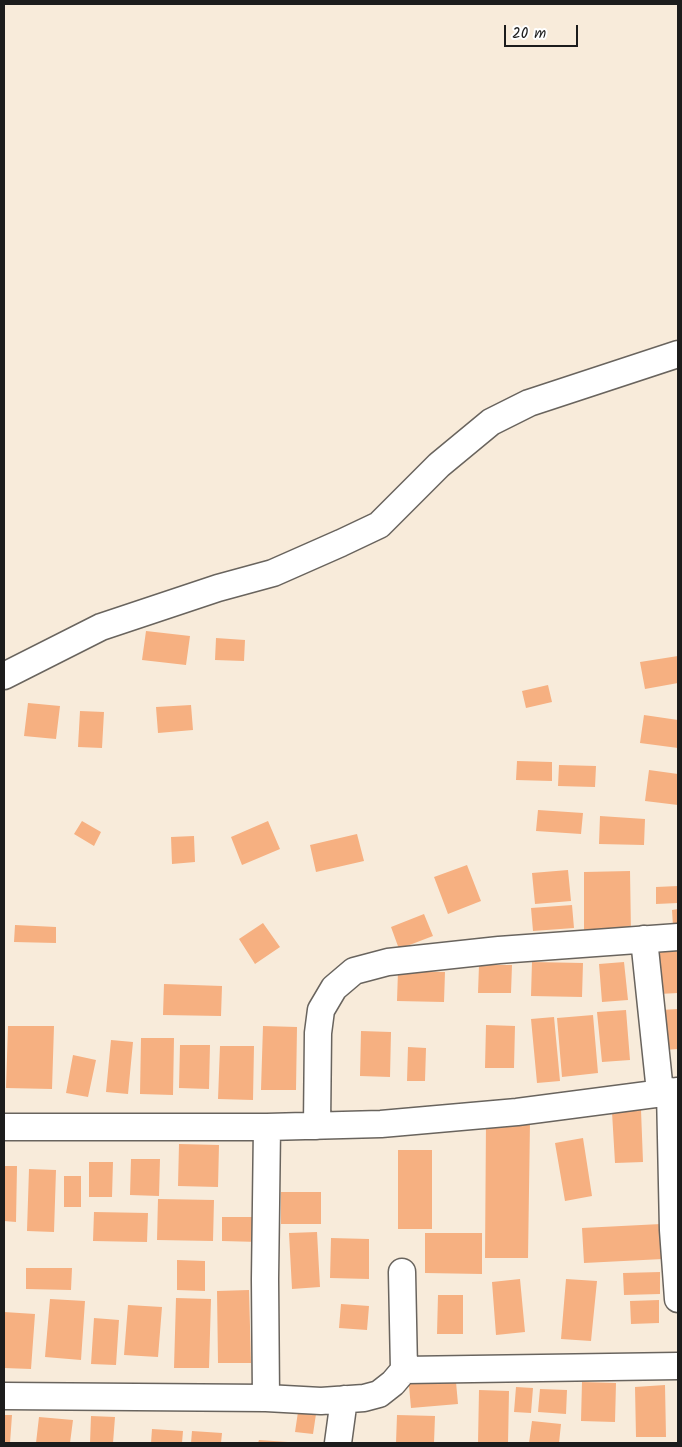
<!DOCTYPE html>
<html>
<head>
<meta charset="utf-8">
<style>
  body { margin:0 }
  #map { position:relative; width:682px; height:1447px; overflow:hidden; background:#f8ebda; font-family:Kalam,sans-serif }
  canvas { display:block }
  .frame { position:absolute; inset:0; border:5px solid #1c1c1c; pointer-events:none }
  .scale { position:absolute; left:504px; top:25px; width:74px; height:22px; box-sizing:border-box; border:2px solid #1c1c1c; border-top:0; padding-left:6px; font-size:15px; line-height:18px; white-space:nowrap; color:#1c1c1c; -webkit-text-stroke:4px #fff; paint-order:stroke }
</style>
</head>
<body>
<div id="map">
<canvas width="682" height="1447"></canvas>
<div class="frame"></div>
<div class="scale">20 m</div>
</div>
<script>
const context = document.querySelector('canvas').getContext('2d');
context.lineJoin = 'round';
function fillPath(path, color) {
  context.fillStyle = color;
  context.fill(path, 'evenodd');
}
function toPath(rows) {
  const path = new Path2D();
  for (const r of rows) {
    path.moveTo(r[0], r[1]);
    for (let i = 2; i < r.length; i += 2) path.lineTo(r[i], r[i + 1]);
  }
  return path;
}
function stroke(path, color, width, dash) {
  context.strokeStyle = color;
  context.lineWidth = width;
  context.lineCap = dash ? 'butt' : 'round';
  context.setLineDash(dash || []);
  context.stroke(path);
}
fillPath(toPath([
  [146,631,190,636,186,665,142,660],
  [216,638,245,640,244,661,215,660],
  [678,656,678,683,645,689,640,662],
  [548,685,552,702,526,708,522,691],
  [28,703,60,706,56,739,24,736],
  [191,705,193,730,158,733,156,707],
  [80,711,104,712,102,748,78,747],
  [644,715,678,720,678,748,640,743],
  [517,761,552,762,552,781,516,780],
  [559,765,596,766,595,787,558,786],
  [649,770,678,774,678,805,645,801],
  [538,810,583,813,581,834,536,831],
  [600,816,645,819,644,845,599,844],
  [82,821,101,832,94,846,74,834],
  [268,821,280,849,242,865,231,837],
  [357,834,364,861,316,872,310,845],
  [194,836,195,862,172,864,171,837],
  [467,865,481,901,448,914,434,877],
  [568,870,571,901,535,904,532,873],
  [630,871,631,934,584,935,584,872],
  [678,886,678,903,656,904,656,887],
  [572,905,574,928,533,931,531,908],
  [678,909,678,925,673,926,672,910],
  [424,914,433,936,399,949,391,927],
  [263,923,280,947,255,964,239,939],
  [15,925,56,927,56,943,14,942],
  [678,947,678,993,659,994,655,949],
  [532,962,583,963,582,997,531,996],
  [624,962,628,1000,602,1002,599,964],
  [479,965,512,965,511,993,478,993],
  [398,971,445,972,444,1002,397,1001],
  [164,984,222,986,221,1016,163,1015],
  [678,1009,678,1049,664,1050,661,1010],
  [626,1010,630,1060,602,1062,597,1012],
  [593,1015,598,1073,562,1077,557,1018],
  [554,1017,560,1081,537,1083,531,1019],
  [486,1025,515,1026,514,1068,485,1068],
  [8,1026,54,1026,52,1089,6,1088],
  [263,1026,297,1027,296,1090,261,1090],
  [361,1031,391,1032,390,1077,360,1076],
  [141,1038,174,1038,173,1095,140,1094],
  [111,1040,133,1042,128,1094,106,1092],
  [180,1045,210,1045,209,1089,179,1088],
  [220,1046,254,1046,253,1100,218,1099],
  [408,1047,426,1048,425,1081,407,1081],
  [73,1055,96,1060,88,1097,66,1093],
  [641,1110,643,1162,615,1163,612,1112],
  [486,1121,530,1122,528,1258,485,1258],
  [583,1138,592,1196,565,1201,555,1143],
  [179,1144,219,1145,218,1187,178,1186],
  [398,1150,432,1150,432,1229,398,1229],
  [131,1159,160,1159,159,1196,130,1195],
  [89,1162,113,1162,112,1197,89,1197],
  [4,1166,17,1166,16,1222,4,1221],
  [29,1169,56,1170,54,1232,27,1231],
  [64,1176,81,1176,81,1207,64,1207],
  [281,1192,321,1192,321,1224,281,1224],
  [158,1199,214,1200,213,1241,157,1240],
  [94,1212,148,1213,147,1242,93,1241],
  [222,1217,259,1217,259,1242,222,1241],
  [661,1224,663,1259,584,1263,582,1228],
  [317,1232,320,1287,292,1289,289,1233],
  [425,1233,482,1233,482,1274,425,1273],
  [331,1238,369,1239,369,1279,330,1278],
  [177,1260,205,1261,205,1291,177,1290],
  [26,1268,72,1268,71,1290,26,1289],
  [660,1272,660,1294,624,1295,623,1273],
  [520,1279,525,1332,496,1335,492,1282],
  [566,1279,597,1281,591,1341,561,1339],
  [249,1290,251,1363,218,1363,217,1291],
  [438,1295,463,1295,463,1334,437,1334],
  [176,1298,211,1299,209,1368,174,1368],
  [50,1299,85,1301,81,1360,45,1357],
  [659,1300,659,1323,631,1324,630,1301],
  [341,1304,369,1306,367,1330,339,1328],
  [128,1305,162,1307,158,1357,124,1355],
  [4,1312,35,1314,31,1369,4,1368],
  [94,1318,119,1320,116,1365,91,1364],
  [455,1371,458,1404,411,1408,408,1375],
  [582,1382,616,1383,615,1422,581,1421],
  [665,1385,666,1437,636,1437,635,1387],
  [516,1387,533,1388,531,1413,514,1412],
  [540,1389,567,1390,566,1414,538,1412],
  [479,1390,509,1391,508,1443,478,1443],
  [298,1412,316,1414,313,1434,295,1432],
  [4,1415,12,1415,10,1443,4,1443],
  [397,1415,435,1416,434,1443,396,1443],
  [91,1416,115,1417,113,1443,90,1443],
  [39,1417,73,1420,70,1443,36,1443],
  [532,1421,561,1424,559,1443,529,1443],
  [152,1429,183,1431,182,1443,151,1443],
  [192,1431,222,1433,221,1443,191,1443],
  [259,1440,288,1442,288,1443,258,1443]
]), '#f6b081');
const minor = toPath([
  [4,676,101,627,218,588,273,573,341,543,379,525,439,465,491,422,529,403,678,354],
  [644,939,660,1092],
  [670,1091,673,1230,678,1299],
  [317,1126,318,1033,321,1010,334,988,354,971,388,962,499,950,678,937],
  [4,1127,267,1127,381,1124,517,1112,678,1091],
  [402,1272,404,1370],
  [4,1396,266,1398,321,1401,364,1398,379,1394,393,1383,404,1370,678,1366],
  [266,1398,265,1279,267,1127],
  [338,1443,344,1399]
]);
stroke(minor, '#69645e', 29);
stroke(minor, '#fff', 26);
</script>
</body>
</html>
